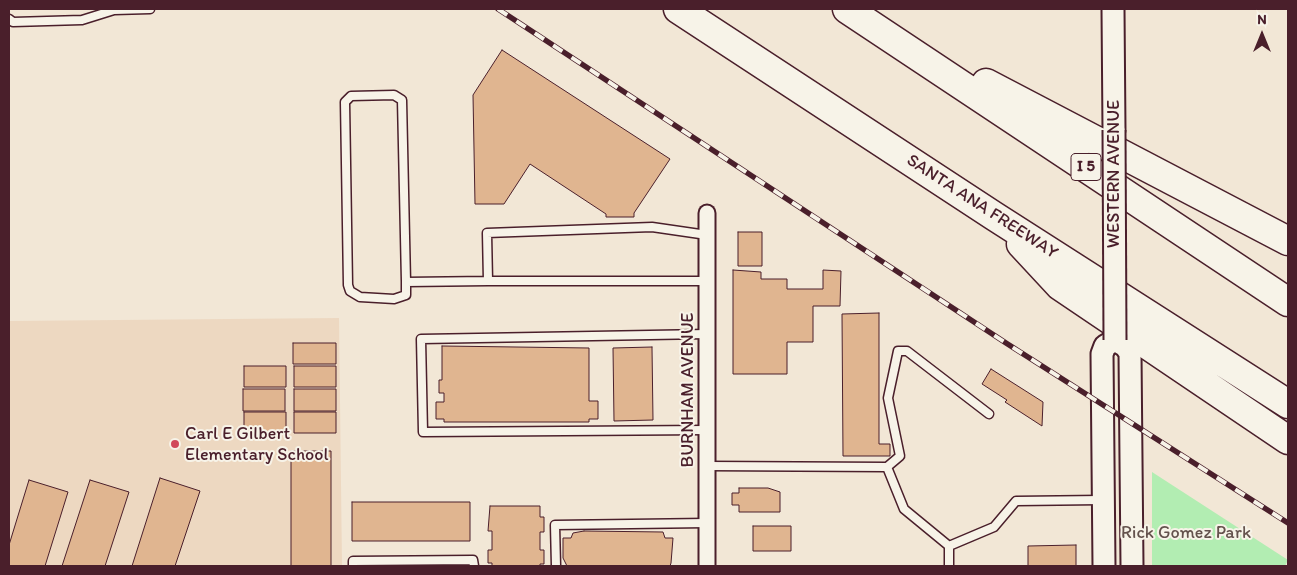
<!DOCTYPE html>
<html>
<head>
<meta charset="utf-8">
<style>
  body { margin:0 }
  #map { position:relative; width:1297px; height:575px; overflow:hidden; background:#f2e7d6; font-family:Itim,sans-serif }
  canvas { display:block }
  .frame { position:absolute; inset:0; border:10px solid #4a1f2b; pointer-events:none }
  .north { position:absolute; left:1237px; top:10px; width:50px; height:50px; -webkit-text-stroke:4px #f7f3e8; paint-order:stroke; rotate:0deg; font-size:14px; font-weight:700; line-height:20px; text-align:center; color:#4a1f2b }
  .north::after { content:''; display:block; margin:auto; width:18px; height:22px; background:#4a1f2b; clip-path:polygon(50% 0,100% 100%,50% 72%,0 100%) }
</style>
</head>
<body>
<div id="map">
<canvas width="1297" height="575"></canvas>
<div class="frame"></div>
<div class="north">N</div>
</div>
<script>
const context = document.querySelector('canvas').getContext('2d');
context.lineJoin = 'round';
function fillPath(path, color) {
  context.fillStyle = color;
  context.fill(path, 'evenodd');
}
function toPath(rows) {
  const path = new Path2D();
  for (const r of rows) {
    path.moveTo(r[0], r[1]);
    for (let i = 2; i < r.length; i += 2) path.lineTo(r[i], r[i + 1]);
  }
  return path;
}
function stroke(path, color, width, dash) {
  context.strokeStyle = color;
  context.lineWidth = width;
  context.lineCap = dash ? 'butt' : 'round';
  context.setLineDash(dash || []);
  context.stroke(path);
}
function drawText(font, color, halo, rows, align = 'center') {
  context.font = font + ' Itim,sans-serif';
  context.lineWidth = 4;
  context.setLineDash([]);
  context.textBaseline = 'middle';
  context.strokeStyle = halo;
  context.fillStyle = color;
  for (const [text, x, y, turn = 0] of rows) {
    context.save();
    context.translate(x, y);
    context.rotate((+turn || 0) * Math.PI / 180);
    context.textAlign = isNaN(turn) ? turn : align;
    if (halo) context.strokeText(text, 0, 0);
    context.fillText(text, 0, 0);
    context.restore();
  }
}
fillPath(toPath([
  [339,318,342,566,9,566,9,321]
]), '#edd8c1');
fillPath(toPath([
  [1152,472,1288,560,1285,566,1152,566]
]), '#b2edb2');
const building = toPath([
  [502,50,670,159,634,213,634,217,606,217,606,214,530,164,504,204,475,204,473,95,502,50],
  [738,232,762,232,762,266,738,266,738,232],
  [733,270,761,272,761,279,787,279,787,289,823,289,823,270,841,271,840,306,813,306,813,342,787,342,787,374,733,374,733,270],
  [879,313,879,444,890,444,890,456,843,456,842,314,879,313],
  [293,343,336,343,336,364,293,364,293,343],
  [442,346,589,348,589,401,598,401,598,419,589,419,589,422,444,422,444,419,436,419,436,402,444,402,444,393,439,393,439,380,442,380,442,346],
  [652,347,653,420,614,421,613,348,652,347],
  [244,366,286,366,286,387,244,387,244,366],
  [294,366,336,366,336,387,294,387,294,366],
  [991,369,1043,402,1042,426,1005,402,1007,400,982,384,991,369],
  [243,389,285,389,285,411,243,411,243,389],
  [294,389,336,389,336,411,294,411,294,389],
  [244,412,286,412,286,433,244,433,244,412],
  [294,412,336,412,336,433,294,433,294,412],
  [291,451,331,451,331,566,291,566,291,451],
  [160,478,200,491,175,566,132,566,160,478],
  [29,480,68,492,45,566,9,566,9,545,29,480],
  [90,480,129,492,105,566,62,566,90,480],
  [739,488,768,488,780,492,780,512,739,512,739,505,732,505,732,493,739,493,739,488],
  [352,502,470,502,470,541,352,541,352,502],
  [490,506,540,506,540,517,544,517,544,532,540,532,540,550,544,550,544,564,540,564,540,566,492,566,492,563,488,563,488,550,492,550,492,531,488,531,490,506],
  [753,526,791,526,791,551,753,551,753,526],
  [584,531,663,532,665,538,673,538,671,563,670,566,567,566,563,558,563,538,571,538,573,533,584,531],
  [1076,545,1076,566,1028,566,1028,546,1076,545]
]);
fillPath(building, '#e0b590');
stroke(building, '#4a1f2b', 1);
const service = toPath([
  [9,19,13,22,82,20,114,10,150,9],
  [707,235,652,227,487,233,488,281,707,281],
  [406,282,406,295,394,299,360,297,350,291,348,285,345,102,351,96,394,95,402,100,406,282,488,281],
  [707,334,421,339,423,432,707,430],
  [707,466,887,467,900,456,888,398,898,351,907,351,989,414],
  [887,467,904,509,949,546],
  [353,566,353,561,473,560,474,566],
  [556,566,555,525,707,523],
  [949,566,949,546,994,527,1016,501,1101,500]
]);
const minor = toPath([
  [707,213,707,566]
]);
const secondary = toPath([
  [1113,9,1114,130],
  [1104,566,1102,354,1105,346,1115,340,1125,346,1130,353,1132,566]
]);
const motorway = toPath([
  [678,9,994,216,1288,404],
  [847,9,1288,302],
  [986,83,1288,241],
  [1021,244,1060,286,1288,440]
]);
stroke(service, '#4a1f2b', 11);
stroke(minor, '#4a1f2b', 19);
stroke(secondary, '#4a1f2b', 25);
stroke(motorway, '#4a1f2b', 31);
stroke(service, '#f7f3e8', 8);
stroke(minor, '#f7f3e8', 15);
stroke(secondary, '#f7f3e8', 21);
stroke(motorway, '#f7f3e8', 28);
const rail = toPath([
  [498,9,1006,343,1288,523]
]);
stroke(rail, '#4a1f2b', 5.5);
stroke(rail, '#f7f3e8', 4, [11]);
const secondaryBridge = toPath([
  [1114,130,1115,340]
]);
stroke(secondaryBridge, '#4a1f2b', 25, []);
stroke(secondaryBridge, '#f7f3e8', 21);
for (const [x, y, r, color] of [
  [175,444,5,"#d1495b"]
]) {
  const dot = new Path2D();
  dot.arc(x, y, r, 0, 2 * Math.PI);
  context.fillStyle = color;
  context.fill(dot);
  stroke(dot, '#f7f3e8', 2);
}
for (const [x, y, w] of [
  [1086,167,30]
]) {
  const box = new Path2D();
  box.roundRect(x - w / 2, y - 13.5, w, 27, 4);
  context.fillStyle = '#f7f3e8';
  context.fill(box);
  stroke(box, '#4a1f2b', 1);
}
drawText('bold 16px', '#4a1f2b', null, [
  ["I 5",1086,167]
]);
drawText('18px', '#4a1f2b', '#f7f3e8', [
  ["WESTERN AVENUE",1114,174,-90],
  ["SANTA ANA FREEWAY",982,207,33],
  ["BURNHAM AVENUE",688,390,-90]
]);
drawText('18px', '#4a1f2b', '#f7f3e8', [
  ["Carl E Gilbert",185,434],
  ["Elementary School",185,455]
], 'left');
drawText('18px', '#64524d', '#f7f3e8', [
  ["Rick Gomez Park",1186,533]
]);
</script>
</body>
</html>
